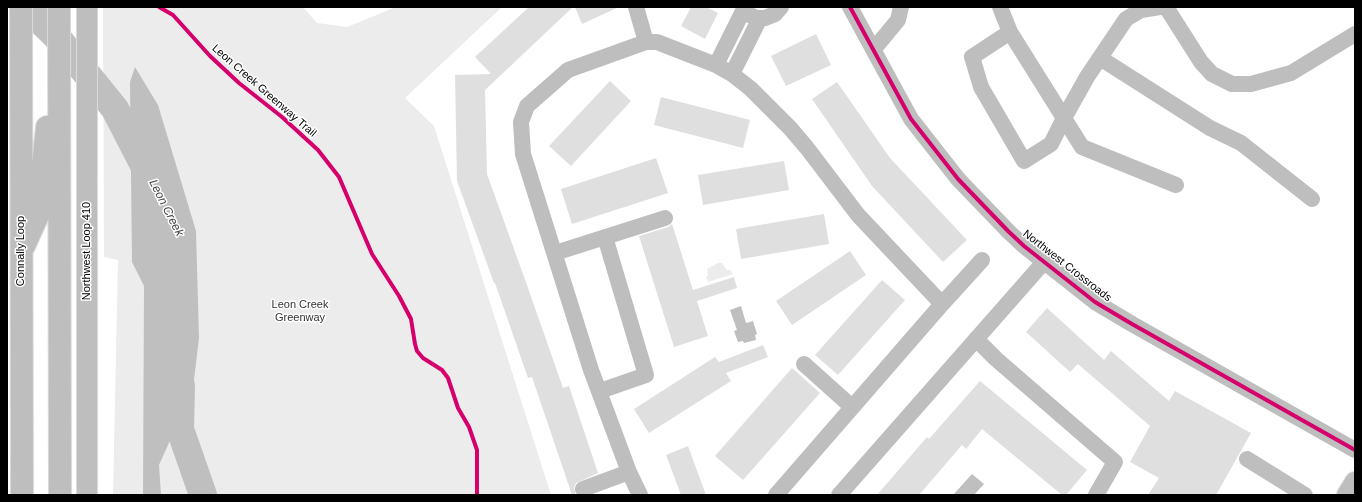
<!DOCTYPE html>
<html>
<head>
<meta charset="utf-8">
<style>
  body { margin:0 }
  #map { position:relative; width:1362px; height:502px; overflow:hidden; background:#fff; font-family:Arial,sans-serif }
  canvas { display:block }
  .frame { position:absolute; inset:0; border:8px solid #000; pointer-events:none }
</style>
</head>
<body>
<div id="map">
<canvas width="1362" height="502"></canvas>
<div class="frame"></div>
</div>
<script>
const context = document.querySelector('canvas').getContext('2d');
context.lineJoin = 'round';
function fillPath(path, color) {
  context.fillStyle = color;
  context.fill(path, 'evenodd');
}
function toPath(rows) {
  const path = new Path2D();
  for (const r of rows) {
    path.moveTo(r[0], r[1]);
    for (let i = 2; i < r.length; i += 2) path.lineTo(r[i], r[i + 1]);
  }
  return path;
}
function stroke(path, color, width, dash) {
  context.strokeStyle = color;
  context.lineWidth = width;
  context.lineCap = dash ? 'butt' : 'round';
  context.setLineDash(dash || []);
  context.stroke(path);
}
function drawText(font, color, halo, rows, align = 'center') {
  context.font = font + ' Arial,sans-serif';
  context.lineWidth = 3;
  context.setLineDash([]);
  context.textBaseline = 'middle';
  context.strokeStyle = halo;
  context.fillStyle = color;
  for (const [text, x, y, turn = 0] of rows) {
    context.save();
    context.translate(x, y);
    context.rotate((+turn || 0) * Math.PI / 180);
    context.textAlign = isNaN(turn) ? turn : align;
    if (halo) context.strokeText(text, 0, 0);
    context.fillText(text, 0, 0);
    context.restore();
  }
}
fillPath(toPath([
  [103,7,303,7,317,23,347,27,396,7,502,7,405,98,434,126,551,495,113,495,118,260,104,257],
  [718,263,722,263,727,270,730,270,733,274,708,282,706,277,708,276,707,269]
]), '#ececec');
fillPath(toPath([
  [135,67,158,105,196,231,199,338,193,388,183,420,172,436,159,465,161,495,143,495,144,286,132,262,130,82],
  [741,306,746,323,753,321,757,334,755,335,756,340,744,343,743,341,738,342,734,331,737,330,730,310],
  [972,474,984,484,974,495,953,495]
]), '#bfbfbf');
stroke(toPath([
  [26,7,56,36,115,109,148,173],
  [181,386,180,429,203,495]
]), '#bfbfbf', 28);
fillPath(toPath([
  [529,7,573,7,485,90,487,174,528,288,563,388,569,386,598,473,576,483,574,488,576,495,572,495,532,377,528,378,495,283,494,283,457,181,455,75,491,74,475,57],
  [575,7,619,7,582,24],
  [691,7,706,7,718,13,705,39,681,26],
  [816,34,831,65,786,86,771,56],
  [610,81,631,101,571,166,549,146],
  [837,82,890,158,967,240,943,262,872,186,812,99],
  [661,97,750,120,743,148,654,125],
  [656,158,668,193,572,224,561,189],
  [784,161,789,190,703,205,698,175],
  [824,214,829,244,741,259,736,229],
  [672,224,693,290,734,277,737,288,697,301,708,336,674,347,639,236,668,227],
  [850,251,866,275,792,325,776,301],
  [882,280,905,300,838,375,815,355],
  [1047,308,1104,360,1111,351,1169,401,1175,391,1251,433,1216,495,1148,495,1159,478,1130,462,1150,426,1078,364,1070,372,1026,332],
  [763,345,768,357,726,373,731,381,649,433,634,409,715,357,719,362],
  [792,368,820,393,743,480,715,456],
  [980,381,1087,470,1066,495,1062,495,982,429,966,449,962,445,919,495,877,495,927,437,929,439],
  [688,446,692,457,706,495,681,495,666,455]
]), '#dfdfdf');
const major = toPath([
  [87,7,87,495],
  [1347,495,1355,482]
]);
const highway = toPath([
  [21,7,22,495],
  [59,7,60,495],
  [24,246,38,215,47,127]
]);
stroke(major, '#dbdbdb', 22);
stroke(highway, '#dbdbdb', 24);
stroke(toPath([
  [636,7,646,42],
  [850,7,911,119,958,179,1008,231,1024,246,1095,302,1132,324,1355,450],
  [1000,7,1010,32,1082,147,1176,185],
  [1166,7,1201,62,1212,74,1232,84,1251,84,1291,73,1355,34],
  [750,15,756,18,765,18,775,14,781,7],
  [1010,32,972,57,981,87,1024,161,1051,144,1064,118,1087,77,1126,19,1141,10,1160,7],
  [874,49,898,20,901,7],
  [1100,58,1210,128,1241,143,1312,199],
  [716,65,744,9],
  [732,74,760,18],
  [555,253,665,218],
  [976,339,996,359,1115,462,1096,495],
  [804,364,852,407],
  [600,391,646,375,605,237],
  [1247,459,1305,495],
  [583,489,629,472],
  [640,495,629,472,591,370,523,154,521,122,527,106,568,70,646,42,657,42,716,65,732,74,751,89,790,128,807,148,858,215,942,304],
  [776,495,942,304,982,260],
  [839,495,1044,262]
]), '#bebebe', 16);
stroke(major, '#bebebe', 20);
stroke(highway, '#bebebe', 22);
stroke(toPath([
  [159,7,173,15,210,56,239,83,282,117,318,150,339,177,372,254,399,296,411,319,415,344,417,351,423,358,442,370,448,378,458,408,469,427,477,450,477,495],
  [850,7,911,119,958,179,1008,231,1024,246,1095,302,1132,324,1355,450]
]), '#d6006c', 4);
drawText('11px', '#000', '#fff', [
  ["Leon Creek Greenway Trail",264,91,41],
  ["Connally Loop",21,251,-90],
  ["Northwest Loop 410",87,251,-90],
  ["Northwest Crossroads",1067,266,38]
]);
drawText('11px', '#333', '#fff', [
  ["Leon Creek",300,305],
  ["Greenway",300,318]
]);
drawText('italic 12px', '#444', '#fff', [
  ["Leon Creek",166,208,63]
]);
</script>
</body>
</html>
